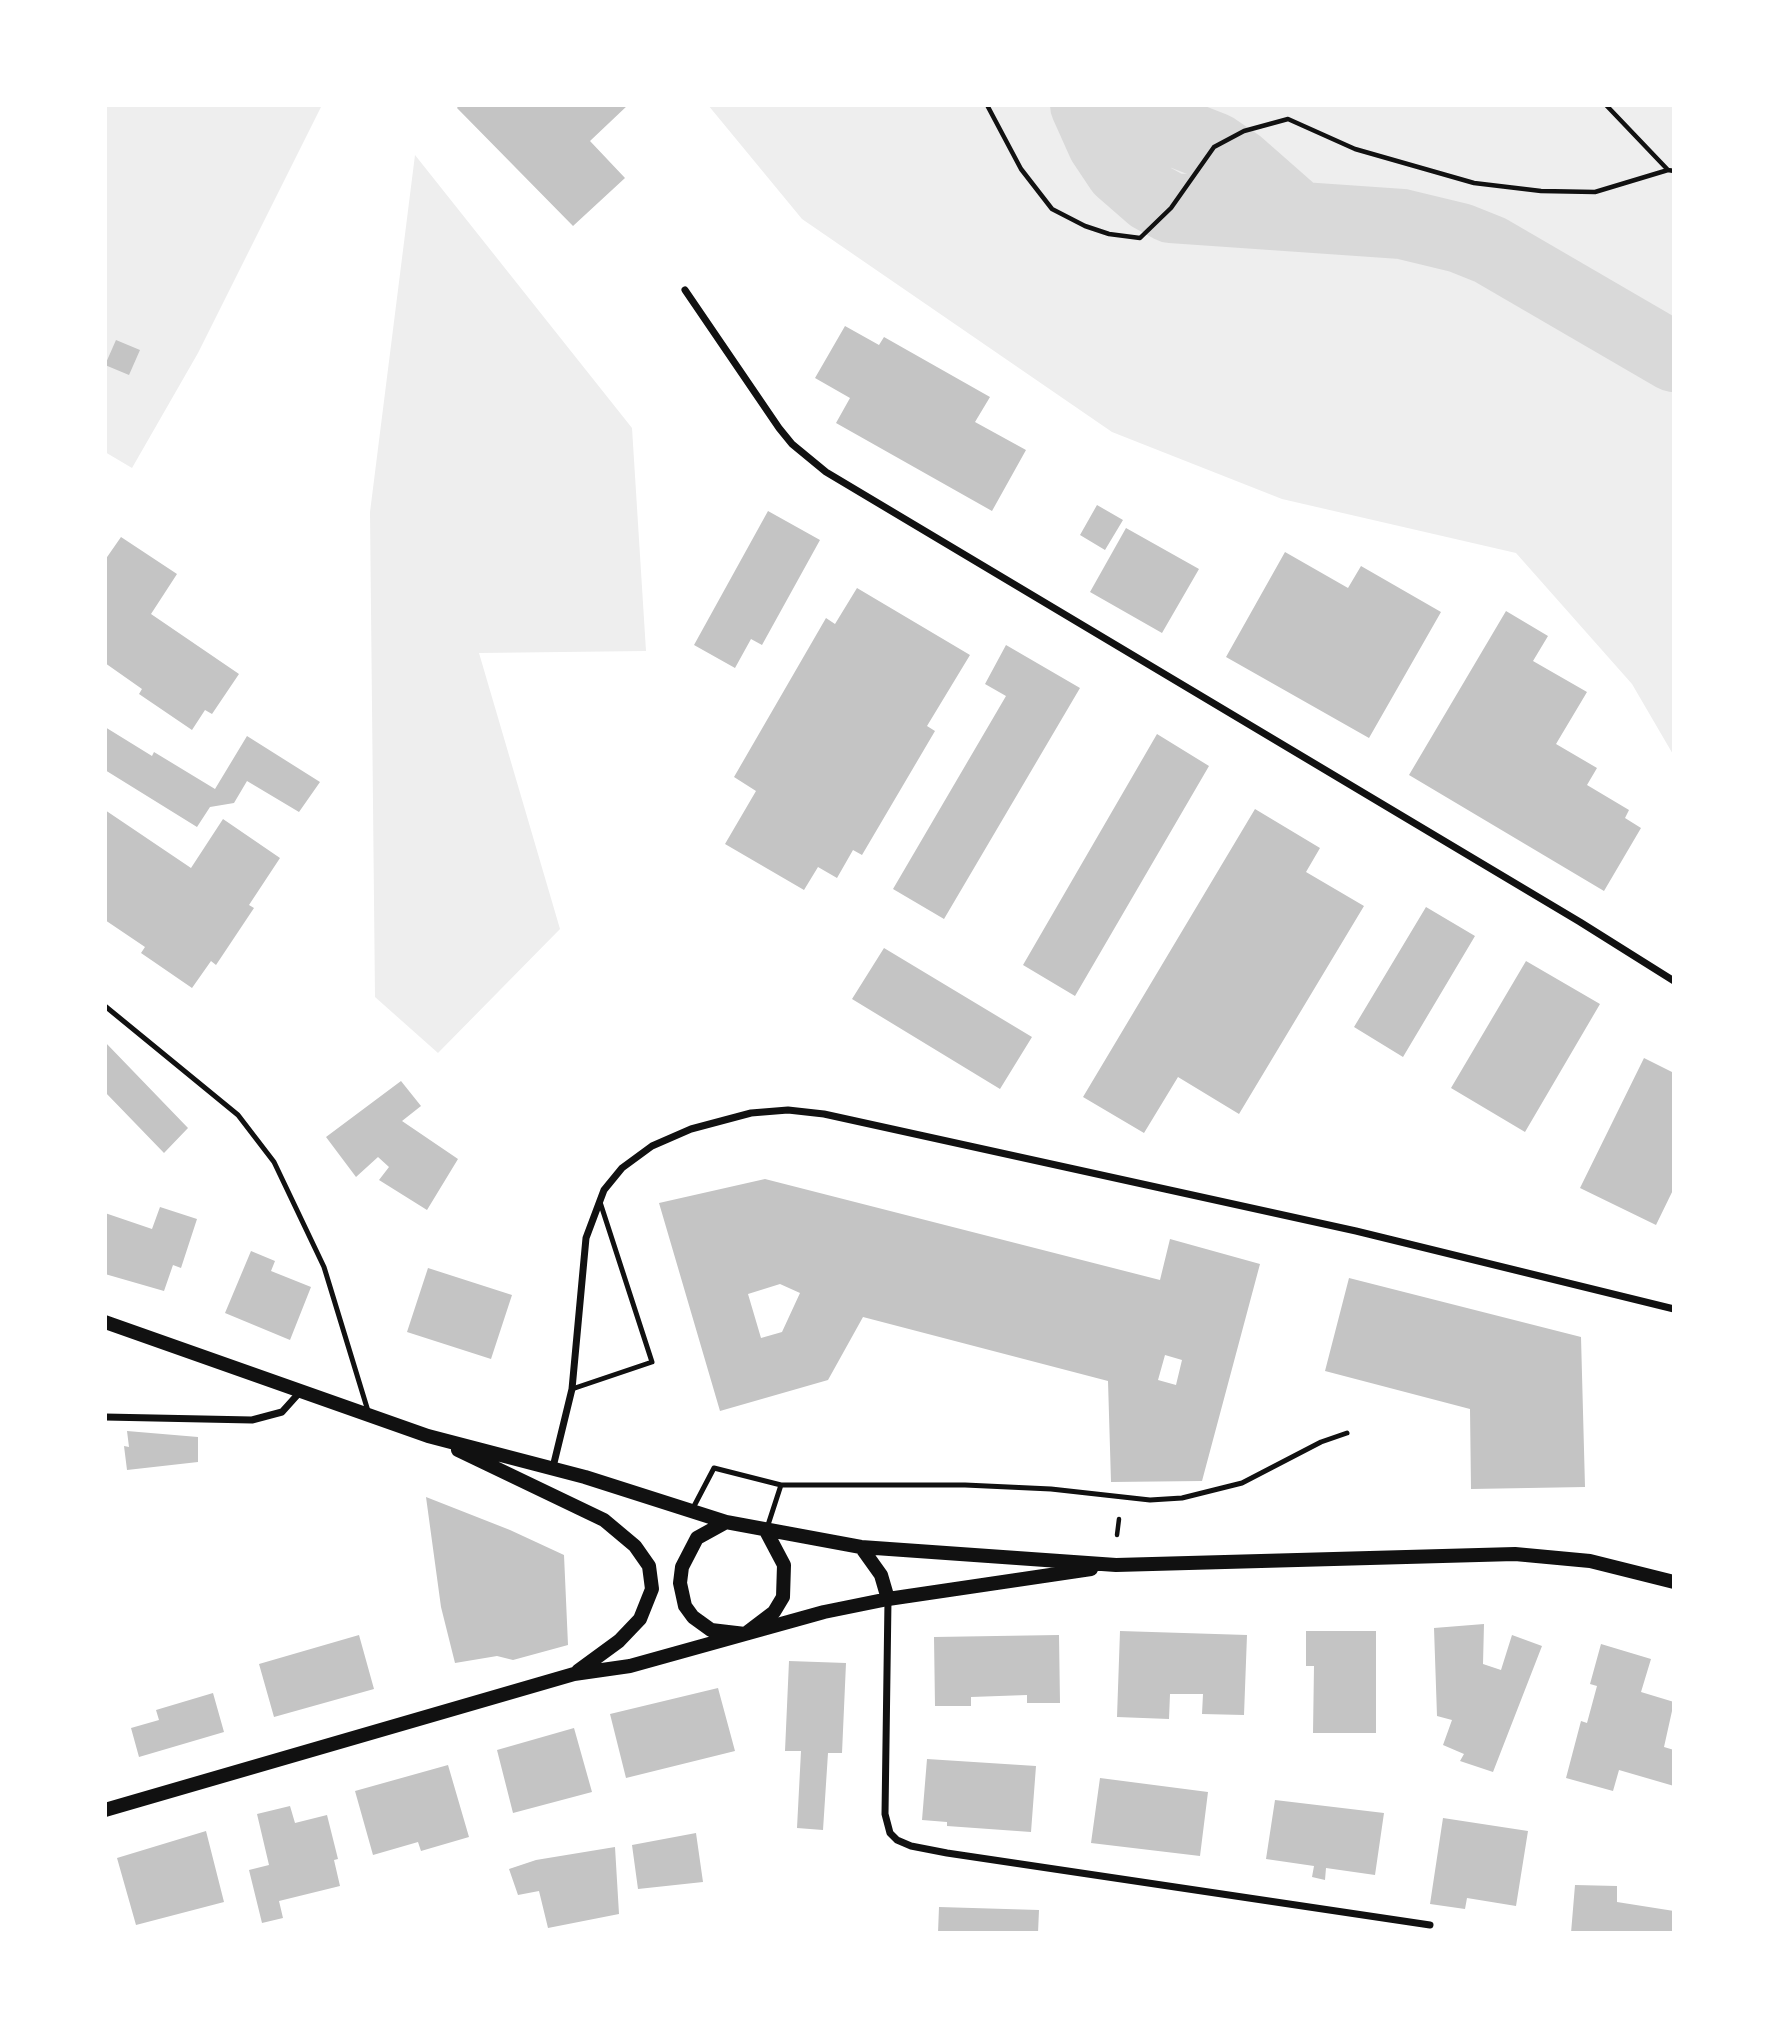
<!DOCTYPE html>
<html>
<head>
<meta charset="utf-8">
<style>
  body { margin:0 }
  #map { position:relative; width:1779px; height:2038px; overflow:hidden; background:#fff; font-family:Literata,serif }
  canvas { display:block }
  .frame { position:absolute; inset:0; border:107px solid #fff; pointer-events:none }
</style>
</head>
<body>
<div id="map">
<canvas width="1779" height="2038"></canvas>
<div class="frame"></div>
</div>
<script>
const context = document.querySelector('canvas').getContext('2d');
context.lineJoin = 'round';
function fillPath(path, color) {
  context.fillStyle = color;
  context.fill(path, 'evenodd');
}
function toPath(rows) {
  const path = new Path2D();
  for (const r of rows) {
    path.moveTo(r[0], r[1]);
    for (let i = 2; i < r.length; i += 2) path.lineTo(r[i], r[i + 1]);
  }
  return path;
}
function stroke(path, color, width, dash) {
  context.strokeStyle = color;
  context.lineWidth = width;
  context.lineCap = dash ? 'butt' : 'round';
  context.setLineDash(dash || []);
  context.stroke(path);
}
fillPath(toPath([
  [105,105,322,105,198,353,132,468,105,452],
  [708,105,1674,105,1674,756,1632,684,1516,553,1282,499,1112,432,802,219],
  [415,155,632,428,646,651,479,653,560,929,438,1053,375,997,370,512]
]), '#eee');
stroke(toPath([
  [1085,105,1102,143,1120,170,1151,197,1171,208,1402,224,1460,238,1490,250,1674,357],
  [1106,105,1214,147,1239,164,1297,215]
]), '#d9d9d9', 70);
fillPath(toPath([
  [459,105,628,105,590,141,625,178,573,226,457,108],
  [845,326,879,345,884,337,990,397,975,422,1026,450,992,511,836,423,850,398,815,378],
  [116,340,140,350,129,375,105,365],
  [1097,505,1123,520,1105,550,1080,535],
  [768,511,820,540,762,645,751,639,735,668,694,645],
  [1126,528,1199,569,1162,633,1090,592],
  [121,537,177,574,151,614,239,674,212,714,205,710,192,730,139,694,142,689,105,663,105,560],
  [1285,552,1348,588,1361,566,1441,612,1369,738,1226,657],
  [857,588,970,655,927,726,935,731,862,855,853,850,837,878,818,867,804,890,725,844,756,791,734,777,826,618,835,624],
  [1506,611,1548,636,1533,661,1587,692,1556,744,1597,768,1587,785,1629,810,1625,818,1641,828,1604,891,1409,775],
  [1006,645,1080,688,944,919,893,889,1006,696,985,684],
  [105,727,152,756,154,752,215,789,247,736,320,782,299,812,247,781,234,803,210,807,197,827,105,770],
  [1157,734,1209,766,1075,996,1023,965],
  [1255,809,1320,848,1306,872,1364,906,1239,1114,1178,1077,1144,1133,1083,1097],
  [105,810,191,868,223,819,280,858,249,905,254,908,216,965,211,961,192,988,141,953,145,947,105,920],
  [1426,907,1475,936,1403,1057,1354,1027],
  [884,948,1032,1037,1000,1089,852,999],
  [1526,961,1600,1004,1525,1132,1451,1088],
  [105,1042,188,1128,164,1153,105,1092],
  [1644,1058,1674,1073,1674,1188,1656,1225,1580,1188],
  [401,1081,421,1106,402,1121,458,1159,427,1210,379,1180,389,1167,378,1157,356,1177,326,1137],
  [765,1179,1160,1280,1170,1239,1260,1264,1202,1481,1111,1482,1108,1381,863,1317,828,1380,720,1411,659,1203],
  [780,1284,800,1293,782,1332,761,1338,748,1294],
  [1165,1355,1182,1360,1176,1385,1158,1380],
  [160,1207,197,1219,181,1268,173,1265,164,1291,105,1274,105,1213,152,1229],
  [251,1251,275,1261,271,1271,311,1287,290,1340,225,1313],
  [428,1268,512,1295,491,1359,407,1332],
  [1349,1278,1581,1337,1585,1487,1471,1489,1470,1409,1325,1371],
  [127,1431,198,1437,198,1462,127,1470,124,1446,129,1447],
  [426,1497,510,1530,564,1555,568,1645,513,1660,497,1656,455,1663,441,1607],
  [1484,1624,1483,1664,1501,1670,1512,1635,1542,1646,1493,1772,1460,1761,1464,1754,1443,1745,1452,1720,1437,1716,1434,1628],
  [1120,1631,1247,1635,1244,1715,1202,1714,1203,1694,1170,1694,1169,1719,1117,1717],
  [1306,1631,1376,1631,1376,1733,1313,1733,1314,1666,1306,1666],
  [359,1635,374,1689,274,1717,259,1664],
  [1059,1635,1060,1703,1027,1703,1027,1695,971,1697,971,1706,935,1706,934,1637],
  [1601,1644,1651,1659,1641,1692,1674,1702,1664,1747,1674,1750,1674,1786,1619,1770,1613,1791,1566,1778,1581,1721,1587,1723,1597,1686,1590,1684],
  [789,1661,846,1663,842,1753,828,1753,823,1830,797,1828,801,1751,785,1751],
  [718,1688,735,1751,626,1778,610,1714],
  [213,1693,224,1732,139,1757,131,1728,159,1720,156,1710],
  [574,1728,592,1792,513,1813,497,1750],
  [927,1759,1036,1766,1031,1832,947,1826,947,1822,922,1820],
  [448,1765,469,1837,421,1851,418,1842,373,1855,355,1791],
  [1100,1778,1208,1792,1200,1856,1091,1843],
  [1275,1800,1384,1813,1375,1875,1326,1868,1325,1880,1312,1877,1314,1866,1266,1859],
  [290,1806,295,1823,327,1815,338,1859,334,1860,340,1886,279,1901,283,1918,262,1923,249,1870,269,1865,257,1814],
  [1443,1818,1528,1831,1516,1906,1467,1898,1465,1909,1430,1904],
  [206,1831,224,1902,136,1925,117,1858],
  [696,1833,703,1882,638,1889,632,1845],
  [615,1847,619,1914,548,1928,539,1891,518,1895,509,1869,536,1860],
  [1575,1885,1617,1886,1617,1902,1674,1911,1672,1933,1571,1933],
  [939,1907,1039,1910,1038,1933,938,1933]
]), '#c4c4c4');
stroke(toPath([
  [987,105,1021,169,1052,209,1085,226,1109,234,1140,238,1171,208,1214,147,1244,131,1288,119,1355,149,1474,183,1541,191,1595,192,1668,170,1674,171],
  [1606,105,1668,170],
  [1117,1535,1119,1519]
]), '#111', 4.5);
stroke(toPath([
  [105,1006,238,1115,274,1162,324,1267,368,1411],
  [572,1389,652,1362,600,1202],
  [692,1510,714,1468,781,1485,965,1485,1051,1489,1150,1500,1182,1498,1242,1483,1321,1442,1347,1433],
  [767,1528,781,1485]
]), '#111', 5);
stroke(toPath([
  [685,290,779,428,792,444,826,472,1580,922,1674,981],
  [105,1417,252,1420,282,1412,300,1392],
  [553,1467,572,1389,586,1238,604,1190,622,1168,652,1146,691,1129,751,1113,788,1110,824,1114,1356,1231,1674,1309],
  [888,1600,885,1814,890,1833,897,1840,911,1846,947,1853,1430,1925]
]), '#111', 7);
stroke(toPath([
  [105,1322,428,1436,585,1477,726,1522,861,1547,1116,1565,1515,1554,1590,1561,1674,1582],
  [458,1450,604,1520,635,1546,649,1566,652,1589,640,1619,619,1641,578,1671],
  [726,1522,697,1538,682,1567,680,1583,685,1606,693,1617,711,1630,745,1634,774,1612,783,1597,784,1565,766,1531],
  [861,1547,881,1575,888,1599],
  [105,1810,574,1674,630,1666,824,1612,888,1599,1091,1569]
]), '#111', 14);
</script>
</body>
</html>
